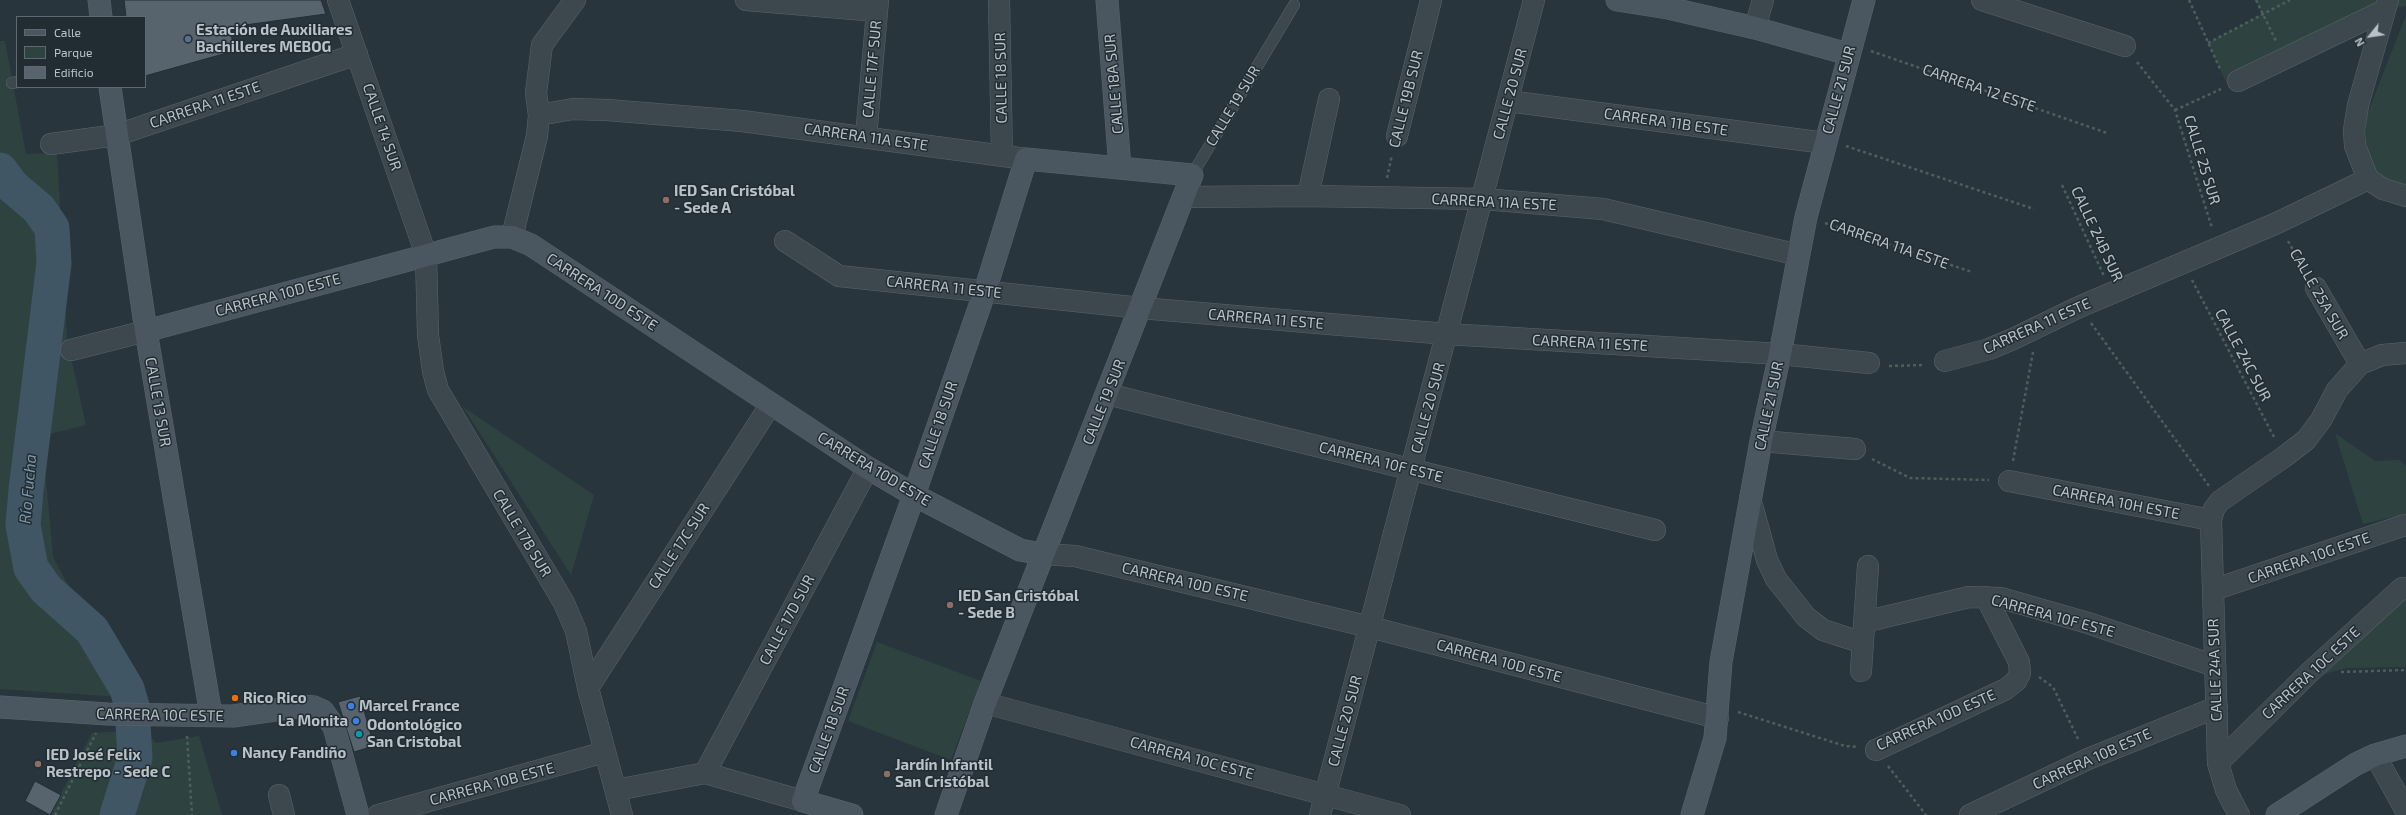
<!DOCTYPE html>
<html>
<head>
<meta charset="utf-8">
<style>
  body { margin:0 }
  #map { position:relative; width:2406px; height:815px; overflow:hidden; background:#29353d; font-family:"Exo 2",sans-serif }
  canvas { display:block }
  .legend { position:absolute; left:16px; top:16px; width:130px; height:72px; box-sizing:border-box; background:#212c33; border:1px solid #5e686f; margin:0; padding:5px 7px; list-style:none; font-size:12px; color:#b9c2c8 }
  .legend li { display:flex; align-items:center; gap:8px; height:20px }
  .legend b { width:20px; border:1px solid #5e686f }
  .north { position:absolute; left:2350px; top:16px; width:40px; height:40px; -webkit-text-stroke:3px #212c33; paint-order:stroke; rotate:240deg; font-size:11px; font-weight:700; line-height:16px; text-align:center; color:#b9c2c8 }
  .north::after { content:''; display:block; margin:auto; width:14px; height:18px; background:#b9c2c8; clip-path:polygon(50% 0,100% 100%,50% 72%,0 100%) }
</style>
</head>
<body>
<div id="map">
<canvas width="2406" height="815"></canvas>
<ul class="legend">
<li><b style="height:5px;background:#4b5760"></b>Calle</li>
<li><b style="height:11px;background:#2e4340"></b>Parque</li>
<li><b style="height:11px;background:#57646d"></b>Edificio</li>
</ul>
<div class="north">N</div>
</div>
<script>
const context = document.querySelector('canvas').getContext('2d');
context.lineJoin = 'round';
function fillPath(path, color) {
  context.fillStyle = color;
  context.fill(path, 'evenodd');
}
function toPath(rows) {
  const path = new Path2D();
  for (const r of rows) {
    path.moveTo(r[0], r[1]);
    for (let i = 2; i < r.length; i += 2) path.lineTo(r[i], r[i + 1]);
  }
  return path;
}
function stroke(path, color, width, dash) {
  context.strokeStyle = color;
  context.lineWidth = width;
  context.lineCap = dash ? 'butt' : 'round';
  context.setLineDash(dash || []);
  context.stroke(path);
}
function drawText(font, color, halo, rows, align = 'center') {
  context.font = font + ' "Exo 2",sans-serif';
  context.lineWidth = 3;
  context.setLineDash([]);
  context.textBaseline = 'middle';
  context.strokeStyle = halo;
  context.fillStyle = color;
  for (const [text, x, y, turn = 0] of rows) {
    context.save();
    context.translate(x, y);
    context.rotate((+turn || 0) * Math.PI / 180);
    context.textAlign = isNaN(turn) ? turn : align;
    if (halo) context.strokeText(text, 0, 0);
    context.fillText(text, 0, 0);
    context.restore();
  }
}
fillPath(toPath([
  [2256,0,2406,0,2406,6,2384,10,2228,86,2208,43,2262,14],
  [2406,15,2406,185,2391,183,2375,173,2366,144,2365,120],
  [0,41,5,41,26,154,57,153,67,339,86,425,42,436,53,557,67,583,125,664,136,698,0,689],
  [463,407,594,495,571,575],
  [2335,433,2375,461,2400,460,2406,466,2406,514,2363,524],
  [2406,595,2406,667,2346,668,2314,677],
  [877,642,981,681,951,760,848,721],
  [145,730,156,743,199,736,222,815,50,815,92,733]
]), '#2e4340');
stroke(toPath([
  [0,170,12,186,39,209,52,228,54,263,26,490,23,525,31,568,46,589,92,630,127,689,132,706,135,758,117,815]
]), '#415664', 35);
const building = toPath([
  [124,0,321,0,326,14,230,27,234,51,145,76,145,17,126,17,124,0],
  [360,696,374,746,354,752,338,702,360,696],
  [35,781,61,795,50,815,25,801,35,781]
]);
fillPath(building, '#57646d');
stroke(building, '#232e35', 1);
const lane = toPath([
  [12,83,17,82],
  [1192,175,1294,5]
]);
const street = toPath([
  [338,0,426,255,428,335,433,371,438,390,564,603,576,631,588,688,622,815],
  [746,0,877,11],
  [999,0,1002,156],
  [1982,0,2125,46],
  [1755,28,1763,0],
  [2238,81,2385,10],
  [1508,101,1825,143],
  [539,115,573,109,607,110,742,121,1026,159],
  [1397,136,1431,0],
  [866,137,878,0],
  [51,144,117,135,357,54],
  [2368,179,2355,146,2354,130,2358,105,2388,0],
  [2368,179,2383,189,2406,196],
  [1308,196,1329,99],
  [1184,197,1308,196,1483,199,1603,209,1799,255],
  [512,237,537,136,539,115,536,93,542,45,575,0],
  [785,241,839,276,1141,308,1447,334,1780,354,1869,363],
  [2316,288,2360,364],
  [71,350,146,331],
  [1945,361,1989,349,2013,339,2079,307,2277,223,2368,179],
  [1107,394,1655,530],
  [1761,441,1855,449],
  [2009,481,2211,520],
  [1750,498,1767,560,1776,579,1795,603,1806,617,1823,630,1863,643],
  [1042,554,1075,556,1370,627,1718,718],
  [2213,590,2405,525],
  [1864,622,1969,597,2001,598,2088,623,2215,666],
  [1861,671,1868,566],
  [588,688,771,404],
  [985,703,1400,815],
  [1876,750,2006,689,2016,681,2020,673,2019,662,1986,597],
  [2375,755,2406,811],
  [2218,763,2310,672,2402,588,2406,588],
  [705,773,868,468],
  [616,790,705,773,803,801],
  [279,795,284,815],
  [378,815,605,752],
  [1320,815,1534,0],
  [1970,815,2088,759,2217,707],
  [2239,815,2226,790,2218,763,2211,520,2214,509,2220,501,2284,457,2306,440,2321,420,2337,390,2360,364,2382,355,2406,353]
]);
const secondary = toPath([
  [99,0,101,17],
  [1107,0,1120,168],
  [1617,0,1668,8,1755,28,1848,54],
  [110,87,146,331,211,715],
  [146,331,494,237,512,237,531,245,868,468,914,495,1020,550,1042,554],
  [0,707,108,714,233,716,303,706,314,707,323,711,334,727,358,815],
  [852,815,803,801,914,495,985,291,1026,159,1192,175,985,703,946,815],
  [1692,815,1715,738,1721,662,1761,441,1780,354,1806,217,1864,0],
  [2277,815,2356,764,2375,755,2406,746]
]);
stroke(lane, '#5a656b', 12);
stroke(street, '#5a656b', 22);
stroke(secondary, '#5a656b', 23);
stroke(toPath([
  [2189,0,2221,71],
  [2256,0,2276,41],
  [2208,43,2290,0],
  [1871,51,2107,133],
  [2137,62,2175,110,2212,228],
  [2175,110,2221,89],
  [1846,146,2034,209],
  [1387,178,1392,155],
  [2062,185,2104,276],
  [1825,223,1972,272],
  [2288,241,2306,273],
  [2192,280,2275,439],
  [2091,323,2209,486],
  [1889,366,1925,365],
  [1872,459,1910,478,1989,480],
  [2013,461,2033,352],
  [2341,672,2406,670],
  [2039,677,2053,687,2079,741],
  [1738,712,1845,746,1858,747],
  [187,736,192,815],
  [1888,766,1926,815],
  [55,815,96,733]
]), '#4c5f5d', 2.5, [3, 3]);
stroke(lane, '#3c474e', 11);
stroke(street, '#3c474e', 21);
stroke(secondary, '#4b5760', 22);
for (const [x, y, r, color] of [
  [188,39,4,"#5c6f8a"],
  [666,200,4,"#8d6e63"],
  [950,605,4,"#8d6e63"],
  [235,698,4,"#e8710a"],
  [351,706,4,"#3f7fe0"],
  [356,721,4,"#3f7fe0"],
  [359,734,4,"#0f9aa8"],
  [234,753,4,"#3f7fe0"],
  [38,764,4,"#8d6e63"],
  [887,774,4,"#8d6e63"]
]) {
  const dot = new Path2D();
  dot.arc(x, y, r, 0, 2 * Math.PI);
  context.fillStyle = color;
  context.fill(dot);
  stroke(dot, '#212c33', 1.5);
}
drawText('bold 15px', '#b9c2c8', '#212c33', [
  ["Estación de Auxiliares",196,30],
  ["Bachilleres MEBOG",196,47],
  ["IED San Cristóbal",674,191],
  ["- Sede A",674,208],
  ["IED San Cristóbal",958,596],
  ["- Sede B",958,613],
  ["Rico Rico",243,698],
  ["Marcel France",359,706],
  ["La Monita",348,721,"right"],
  ["Odontológico",367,725],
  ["San Cristobal",367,742],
  ["Nancy Fandiño",242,753],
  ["IED José Felix",46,755],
  ["Restrepo - Sede C",46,772],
  ["Jardín Infantil",895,765],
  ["San Cristóbal",895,782]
], 'left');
drawText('15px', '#b9c2c8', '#212c33', [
  ["CALLE 17F SUR",872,69,-85],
  ["CALLE 18 SUR",1001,78,-91],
  ["CALLE 18A SUR",1114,84,-95],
  ["CARRERA 12 ESTE",1979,88,19],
  ["CALLE 21 SUR",1839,90,-75],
  ["CALLE 20 SUR",1510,94,-75],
  ["CALLE 19B SUR",1406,99,-76],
  ["CARRERA 11 ESTE",205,105,-19],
  ["CALLE 19 SUR",1233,106,-59],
  ["CARRERA 11B ESTE",1666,122,8],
  ["CALLE 14 SUR",382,127,71],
  ["CARRERA 11A ESTE",866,137,8],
  ["CALLE 25 SUR",2202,160,73],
  ["CARRERA 11A ESTE",1494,202,3],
  ["CALLE 24B SUR",2097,234,65],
  ["CARRERA 11A ESTE",1889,244,19],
  ["CARRERA 11 ESTE",944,287,6],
  ["CARRERA 10D ESTE",602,292,33],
  ["CALLE 25A SUR",2319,294,60],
  ["CARRERA 10D ESTE",278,295,-15],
  ["CARRERA 11 ESTE",1266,319,5],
  ["CARRERA 11 ESTE",2037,326,-24],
  ["CARRERA 11 ESTE",1590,343,3],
  ["CALLE 24C SUR",2243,355,62],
  ["CALLE 13 SUR",158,402,80],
  ["CALLE 19 SUR",1104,402,-68],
  ["CALLE 21 SUR",1769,406,-78],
  ["CALLE 20 SUR",1428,408,-75],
  ["CALLE 18 SUR",938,425,-71],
  ["CARRERA 10F ESTE",1381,462,14],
  ["CARRERA 10D ESTE",874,469,31],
  ["CARRERA 10H ESTE",2116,502,11],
  ["CALLE 17B SUR",522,533,59],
  ["CALLE 17C SUR",679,546,-57],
  ["CARRERA 10G ESTE",2309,558,-19],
  ["CARRERA 10D ESTE",1185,582,13],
  ["CARRERA 10F ESTE",2053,616,15],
  ["CALLE 17D SUR",787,620,-62],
  ["CARRERA 10D ESTE",1499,661,15],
  ["CALLE 24A SUR",2215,670,-92],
  ["CARRERA 10C ESTE",2311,673,-43],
  ["CARRERA 10C ESTE",160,715,1],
  ["CARRERA 10D ESTE",1936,720,-24],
  ["CALLE 20 SUR",1345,721,-75],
  ["CALLE 18 SUR",829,730,-70],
  ["CARRERA 10C ESTE",1192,758,15],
  ["CARRERA 10B ESTE",2092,759,-24],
  ["CARRERA 10B ESTE",492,784,-15]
]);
drawText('italic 16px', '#7d97a8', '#212c33', [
  ["Río Fucha",28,489,-85]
]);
</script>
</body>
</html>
